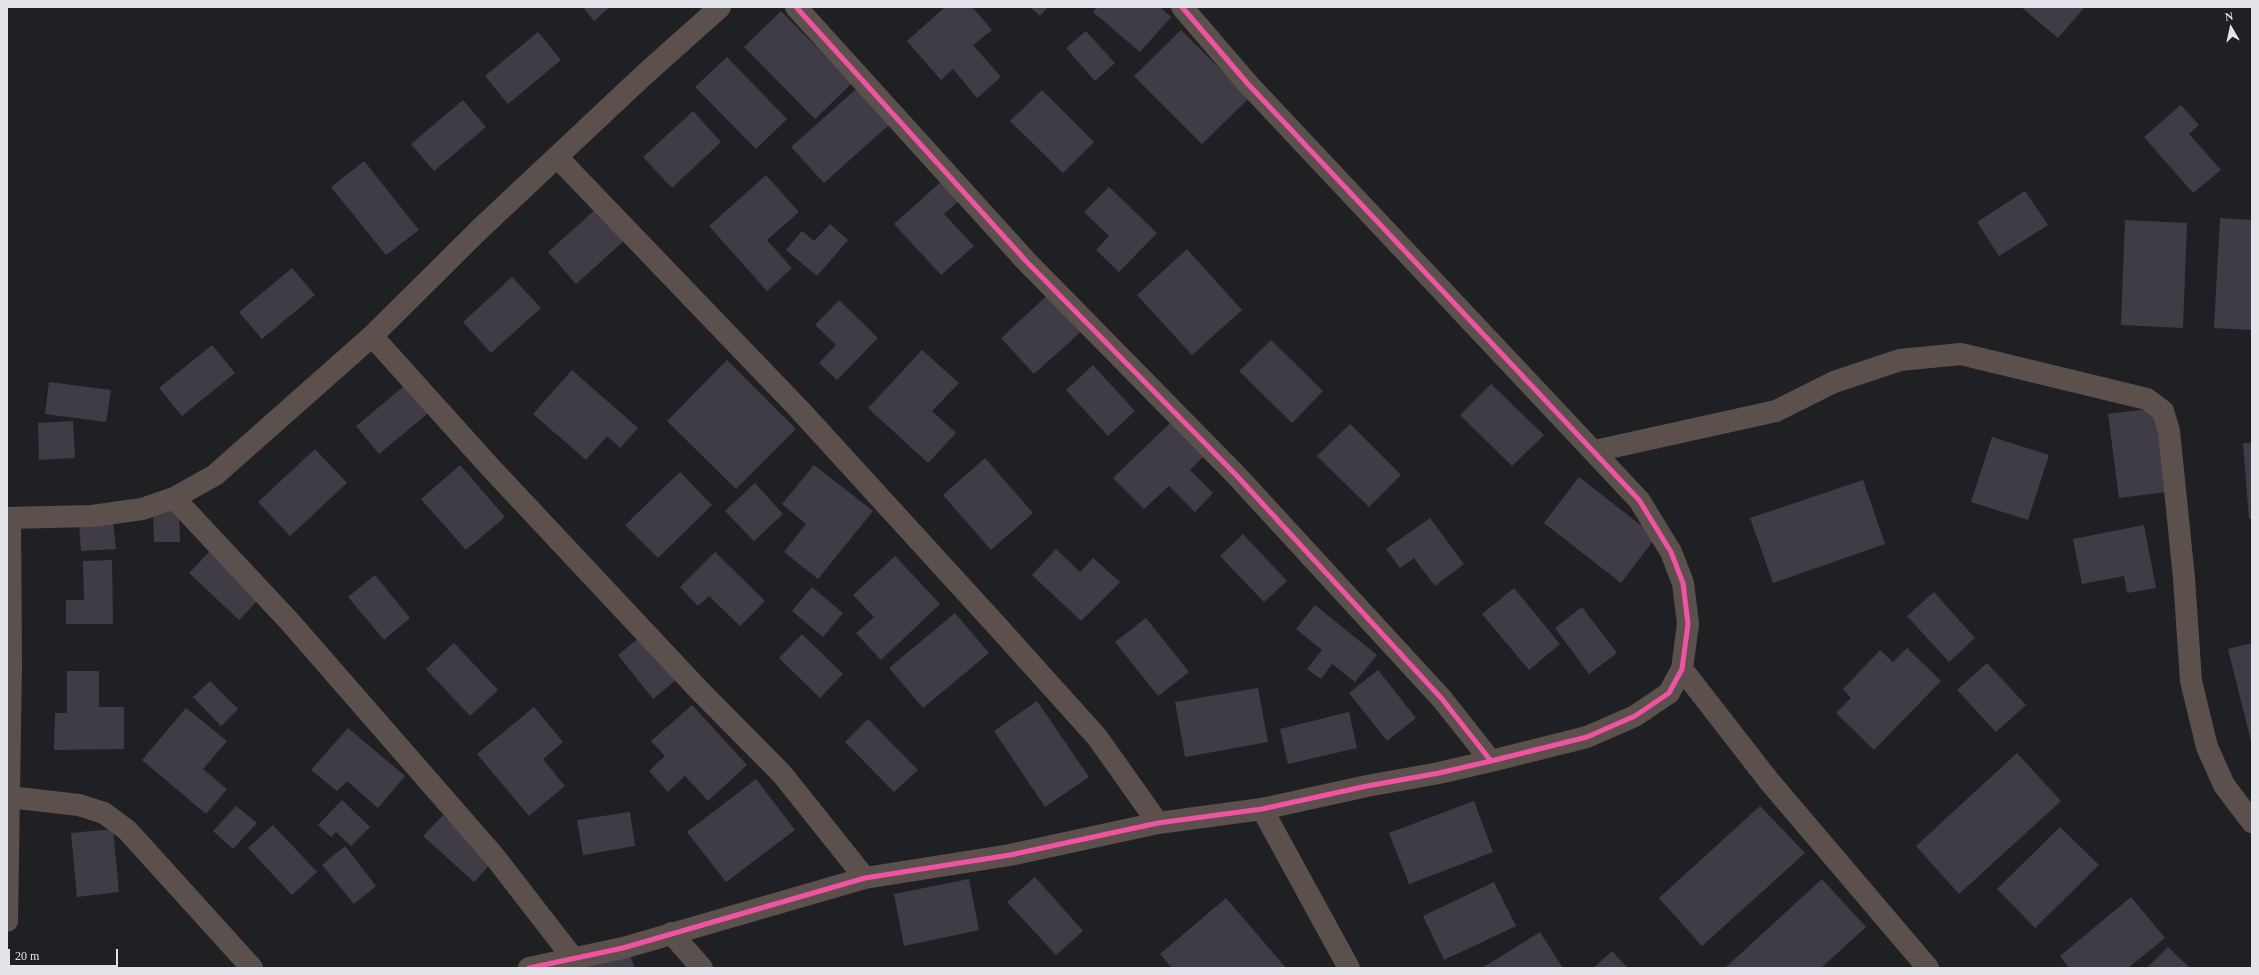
<!DOCTYPE html>
<html>
<head>
<meta charset="utf-8">
<style>
  body { margin:0 }
  #map { position:relative; width:2259px; height:975px; overflow:hidden; background:#1f2024; font-family:Georgia,serif }
  canvas { display:block }
  .frame { position:absolute; inset:0; border:8px solid #e3e4e9; pointer-events:none }
  .north { position:absolute; left:2211px; top:8px; width:40px; height:40px; -webkit-text-stroke:3px #1e1f25; paint-order:stroke; rotate:351deg; font-size:11px; font-weight:700; line-height:16px; text-align:center; color:#e3e4e9 }
  .north::after { content:''; display:block; margin:auto; width:14px; height:18px; background:#e3e4e9; clip-path:polygon(50% 0,100% 100%,50% 72%,0 100%) }
  .scale { position:absolute; left:8px; top:949px; width:110px; height:18px; box-sizing:border-box; border:2px solid #e3e4e9; border-top:0; padding-left:5px; font-size:12px; line-height:14px; white-space:nowrap; color:#e3e4e9; -webkit-text-stroke:3px #1e1f25; paint-order:stroke }
</style>
</head>
<body>
<div id="map">
<canvas width="2259" height="975"></canvas>
<div class="frame"></div>
<div class="north">N</div>
<div class="scale">20 m</div>
</div>
<script>
const context = document.querySelector('canvas').getContext('2d');
context.lineJoin = 'round';
function fillPath(path, color) {
  context.fillStyle = color;
  context.fill(path, 'evenodd');
}
function toPath(rows) {
  const path = new Path2D();
  for (const r of rows) {
    path.moveTo(r[0], r[1]);
    for (let i = 2; i < r.length; i += 2) path.lineTo(r[i], r[i + 1]);
  }
  return path;
}
function stroke(path, color, width, dash) {
  context.strokeStyle = color;
  context.lineWidth = width;
  context.lineCap = dash ? 'butt' : 'round';
  context.setLineDash(dash || []);
  context.stroke(path);
}
fillPath(toPath([
  [583,7,610,7,594,21],
  [945,7,972,7,992,30,973,45,1001,77,977,98,953,69,941,80,907,41],
  [1030,7,1048,7,1040,16],
  [1097,7,1160,7,1171,17,1140,52,1093,12],
  [2021,7,2083,7,2084,8,2058,38],
  [781,11,852,83,815,119,744,47],
  [1181,30,1249,98,1202,144,1134,76],
  [1086,31,1115,63,1095,81,1066,48],
  [538,32,561,60,508,104,485,76],
  [727,57,787,119,756,149,695,87],
  [856,89,889,125,824,183,791,147],
  [1042,90,1094,142,1063,173,1010,121],
  [463,100,486,127,434,171,411,144],
  [2181,105,2199,125,2189,134,2221,170,2193,193,2144,137],
  [693,111,721,142,672,188,643,157],
  [364,161,419,230,386,255,331,187],
  [766,175,799,212,767,240,792,268,767,291,709,226],
  [943,180,961,199,944,214,974,246,941,275,894,224],
  [1109,187,1157,233,1119,272,1096,250,1109,236,1084,212],
  [2025,191,2048,225,1999,256,1977,222],
  [598,207,626,239,576,284,548,252],
  [2220,218,2252,220,2252,330,2214,328],
  [2125,220,2187,223,2183,328,2121,325],
  [830,224,848,240,817,276,786,250,802,231,814,241],
  [1187,249,1242,310,1192,355,1137,295],
  [292,268,315,295,262,339,239,312],
  [512,277,541,308,491,353,463,322],
  [1051,292,1085,328,1034,374,1001,338],
  [839,300,878,338,837,380,819,363,836,345,815,325],
  [1271,340,1323,391,1292,423,1239,371],
  [212,345,235,373,182,416,159,388],
  [922,350,959,383,932,411,956,433,928,463,868,408],
  [727,360,796,429,736,489,667,421],
  [1093,365,1135,411,1108,436,1066,390],
  [572,370,638,428,620,448,607,436,586,460,533,414],
  [49,382,111,390,106,422,45,414],
  [409,382,432,410,379,454,356,426],
  [1491,384,1544,435,1512,466,1460,415],
  [2156,408,2167,492,2119,498,2108,414],
  [73,421,75,458,39,460,38,423],
  [1170,423,1203,457,1190,470,1213,493,1195,512,1169,486,1144,509,1113,478],
  [1350,424,1401,475,1369,507,1317,456],
  [1992,437,2049,455,2028,520,1971,502],
  [2243,443,2252,443,2252,519,2249,519],
  [315,449,347,483,290,536,258,502],
  [985,458,1033,513,991,550,943,495],
  [460,465,505,517,466,550,421,499],
  [814,465,873,511,818,579,784,552,806,524,782,504],
  [680,472,712,505,658,558,625,525],
  [1579,477,1656,537,1621,583,1544,523],
  [1863,480,1885,544,1773,583,1750,518],
  [755,483,783,514,754,541,725,511],
  [153,511,179,511,180,542,154,542],
  [1430,518,1464,564,1435,586,1414,558,1400,568,1386,549],
  [113,521,116,549,81,551,79,524],
  [2144,525,2156,588,2127,593,2124,576,2082,584,2073,539],
  [1243,534,1287,581,1264,602,1220,556],
  [1056,549,1080,572,1093,558,1120,582,1081,621,1032,575],
  [211,550,261,597,239,620,189,573],
  [715,552,765,601,740,626,709,596,698,606,680,587],
  [895,556,940,604,881,660,856,633,874,617,853,595],
  [112,560,113,624,66,624,66,600,84,600,83,561],
  [375,575,410,618,384,640,348,597],
  [812,587,843,613,823,637,792,611],
  [1514,588,1560,644,1529,670,1482,614],
  [1934,592,1975,638,1949,662,1907,616],
  [1315,605,1377,655,1355,682,1332,664,1321,679,1307,669,1322,650,1296,629],
  [1582,607,1617,653,1589,674,1555,628],
  [955,613,989,653,923,708,889,668],
  [1146,618,1189,672,1158,696,1115,642],
  [802,634,843,674,820,698,779,658],
  [640,637,676,680,653,699,618,655],
  [454,643,498,690,470,716,426,669],
  [2252,643,2252,741,2251,741,2228,649],
  [1907,648,1941,681,1874,750,1836,713,1851,698,1843,689,1880,650,1893,662],
  [1987,663,2026,705,1996,732,1957,690],
  [1378,670,1416,718,1387,741,1349,693],
  [67,671,99,671,99,707,124,707,124,749,54,750,55,713,67,713],
  [210,681,238,709,221,726,193,697],
  [1258,688,1268,742,1185,757,1175,702],
  [1037,701,1089,777,1045,807,994,731],
  [692,705,747,765,708,801,685,776,668,792,649,771,665,756,651,741],
  [534,707,563,742,543,759,565,786,529,816,477,754],
  [186,708,227,741,203,769,227,789,206,814,142,760],
  [1349,712,1357,748,1288,764,1280,729],
  [868,719,918,770,894,792,845,742],
  [348,728,405,776,378,808,347,781,337,791,311,770],
  [2017,753,2061,801,1959,894,1916,846],
  [756,779,795,830,726,882,687,832],
  [342,800,370,827,351,846,336,832,331,837,318,825],
  [1474,801,1493,852,1409,884,1389,833],
  [236,806,257,823,233,849,213,831],
  [1760,806,1805,853,1702,946,1659,898],
  [630,812,635,846,583,855,577,820],
  [443,815,493,861,474,882,423,836],
  [273,825,317,872,292,895,248,848],
  [2060,827,2099,865,2035,928,1997,889],
  [113,829,119,892,77,897,71,833],
  [345,846,376,886,354,904,322,865],
  [1035,877,1083,931,1056,955,1007,902],
  [969,879,979,930,904,946,894,894],
  [1822,879,1866,927,1821,968,1725,968],
  [1494,882,1516,926,1444,960,1423,916],
  [2131,897,2165,938,2128,968,2069,968,2060,956],
  [1226,898,1286,968,1172,968,1160,954],
  [1540,932,1563,968,1482,968],
  [2168,947,2190,968,2147,968],
  [627,948,635,968,581,968],
  [1612,951,1628,968,1593,968]
]), '#3f3c46');
stroke(toPath([
  [796,7,1026,261,1237,476,1442,699,1491,761],
  [558,158,798,408,998,627,1097,737,1158,823],
  [372,336,490,467,699,690,782,774,865,878],
  [1595,451,1776,411,1834,382,1900,360,1961,354,2147,399,2163,411,2169,431,2184,578,2191,681,2207,747,2224,785,2252,822],
  [174,498,290,622,494,856,573,958],
  [7,518,92,516,142,509,174,498,215,475,372,336,481,228,644,75,720,7],
  [1682,669,1769,781,1928,968],
  [9,797,79,805,104,813,127,830,252,968],
  [1262,809,1349,968],
  [7,921,11,664,10,518],
  [671,933,702,968],
  [529,968,623,948,865,878,1010,855,1158,823,1262,809,1367,786,1439,773,1491,761,1587,737,1635,716,1669,693,1682,669,1688,624,1683,583,1671,552,1639,500,1248,84,1182,7]
]), '#5c504d', 22);
stroke(toPath([
  [796,7,1026,261,1237,476,1442,699,1491,761],
  [529,968,623,948,865,878,1010,855,1158,823,1262,809,1367,786,1439,773,1491,761,1587,737,1635,716,1669,693,1682,669,1688,624,1683,583,1671,552,1639,500,1248,84,1182,7]
]), '#f153a3', 5);
</script>
</body>
</html>
